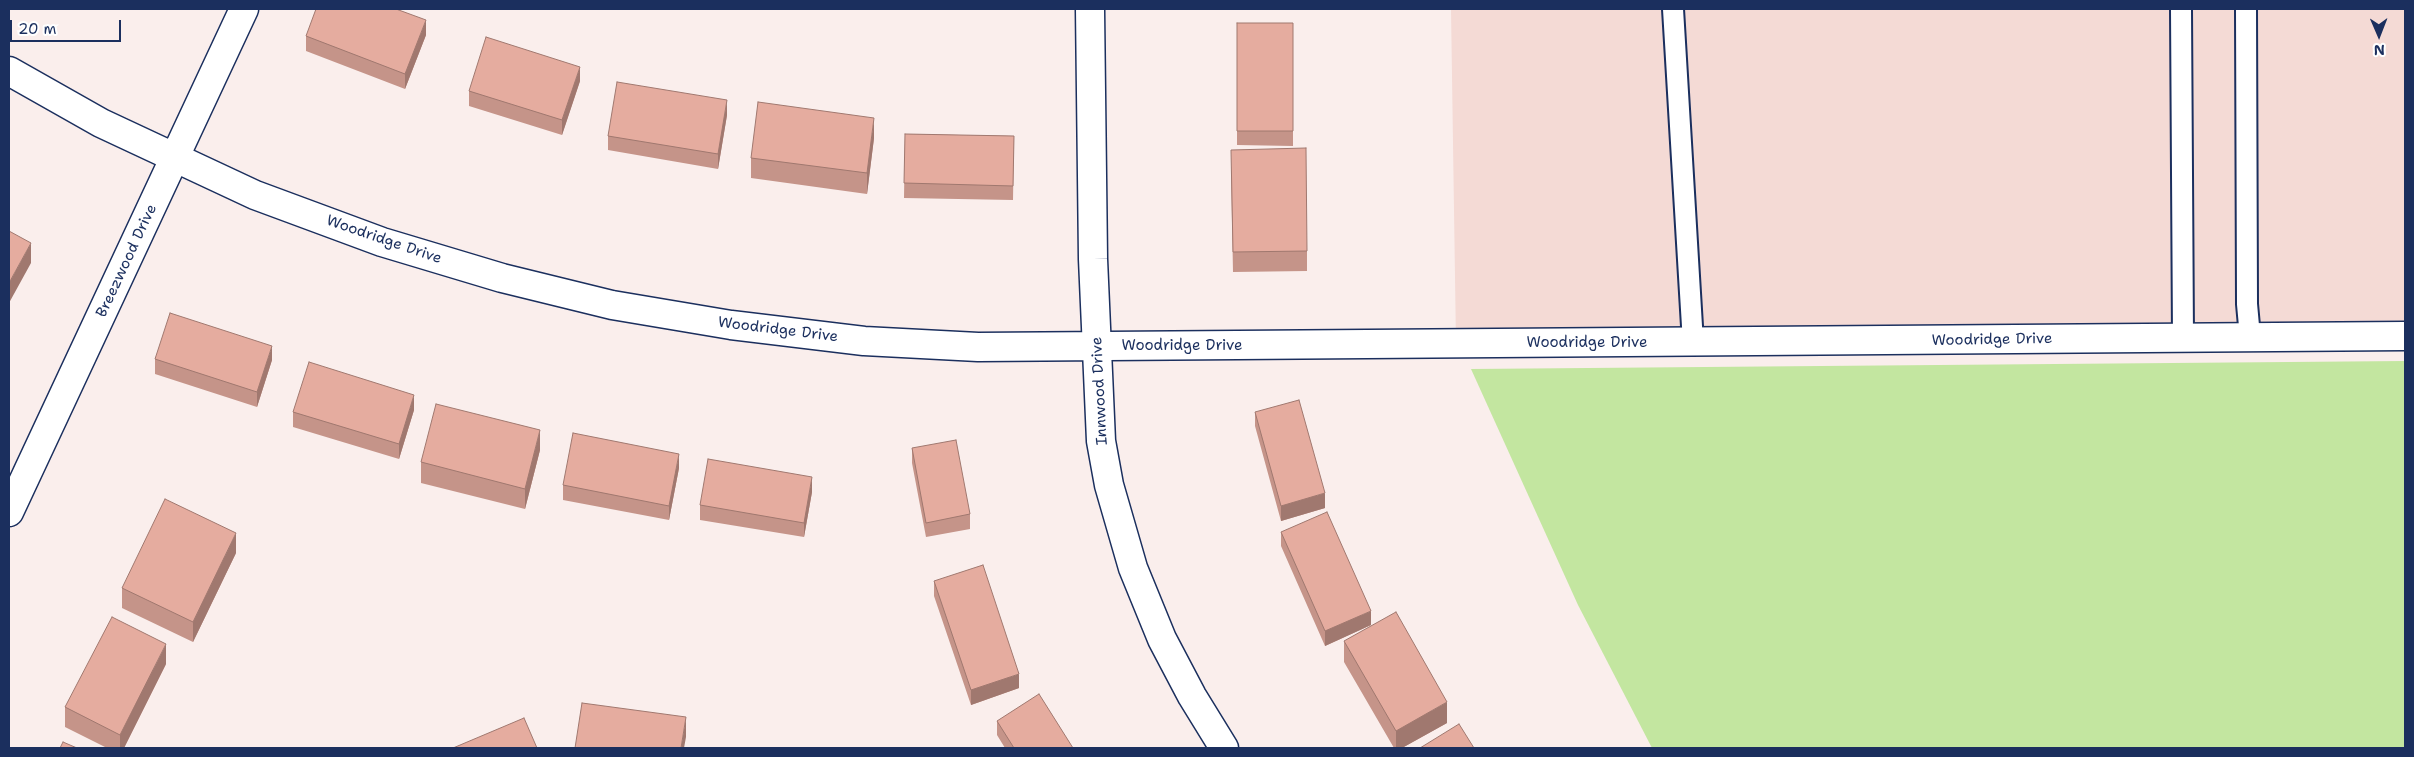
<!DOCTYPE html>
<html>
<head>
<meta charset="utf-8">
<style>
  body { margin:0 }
  #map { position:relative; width:2414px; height:757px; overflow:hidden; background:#faeeec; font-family:"Shantell Sans",sans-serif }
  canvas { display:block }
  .frame { position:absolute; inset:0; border:10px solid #1b2f5e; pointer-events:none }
  .north { position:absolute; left:2354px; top:10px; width:50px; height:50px; -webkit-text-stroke:4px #fff; paint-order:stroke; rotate:179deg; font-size:14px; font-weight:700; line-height:20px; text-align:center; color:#1b2f5e }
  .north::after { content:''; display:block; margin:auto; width:18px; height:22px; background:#1b2f5e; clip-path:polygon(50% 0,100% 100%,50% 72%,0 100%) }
  .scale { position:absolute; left:10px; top:20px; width:111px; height:22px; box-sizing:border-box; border:2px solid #1b2f5e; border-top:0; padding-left:6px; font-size:15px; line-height:18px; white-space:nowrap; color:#1b2f5e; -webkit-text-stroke:4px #fff; paint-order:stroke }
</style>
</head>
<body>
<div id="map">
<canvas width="2414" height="757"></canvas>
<div class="frame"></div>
<div class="north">N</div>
<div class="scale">20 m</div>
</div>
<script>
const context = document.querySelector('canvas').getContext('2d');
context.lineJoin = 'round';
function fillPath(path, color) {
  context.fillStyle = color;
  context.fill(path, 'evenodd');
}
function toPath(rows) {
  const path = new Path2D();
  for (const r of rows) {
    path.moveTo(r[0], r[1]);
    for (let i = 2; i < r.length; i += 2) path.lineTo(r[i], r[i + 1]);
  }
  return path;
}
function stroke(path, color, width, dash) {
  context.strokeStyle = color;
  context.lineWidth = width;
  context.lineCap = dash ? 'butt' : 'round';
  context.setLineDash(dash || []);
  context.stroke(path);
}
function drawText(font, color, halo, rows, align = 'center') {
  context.font = font + ' "Shantell Sans",sans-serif';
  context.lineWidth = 4;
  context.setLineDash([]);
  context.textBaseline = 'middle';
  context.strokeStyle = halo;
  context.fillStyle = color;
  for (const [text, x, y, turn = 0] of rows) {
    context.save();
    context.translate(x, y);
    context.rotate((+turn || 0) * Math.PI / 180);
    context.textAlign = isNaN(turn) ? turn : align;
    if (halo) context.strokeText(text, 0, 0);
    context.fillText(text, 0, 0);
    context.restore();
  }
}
fillPath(toPath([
  [1451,9,2405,9,2405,324,1456,344]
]), '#f4dad5');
fillPath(toPath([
  [2405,361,2405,748,1652,748,1578,605,1471,369]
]), '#c3e6a0');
const lane = toPath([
  [1673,9,1693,343],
  [2181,9,2183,338],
  [2246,9,2247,304,2250,337]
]);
const street = toPath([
  [1090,9,1093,259,1101,441,1109,485,1133,568,1162,639,1192,696,1224,748],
  [9,71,101,123,255,195,382,242,502,278,612,305,731,325,864,341,978,347,2405,336],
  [9,512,244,9]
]);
stroke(lane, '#1b2f5e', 24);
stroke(street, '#1b2f5e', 31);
stroke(lane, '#fff', 20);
stroke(street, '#fff', 28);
fillPath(toPath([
  [1237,23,1293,23,1293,146,1237,145],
  [426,35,405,89,306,51,306,36],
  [580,81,562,135,469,106,469,91],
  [727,115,718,169,608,150,608,136],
  [905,134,1014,136,1013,200,904,198],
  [874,138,867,194,751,178,751,158],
  [1231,170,1307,251,1307,271,1233,272],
  [155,359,272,360,257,407,155,374],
  [414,410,399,459,293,427,293,412],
  [1255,412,1325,508,1281,521,1255,426],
  [912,448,970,514,970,529,926,537,912,463],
  [540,450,525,509,421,483,421,462],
  [679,468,669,520,563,500,563,485],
  [812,492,804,537,700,520,700,505],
  [1281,532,1371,625,1325,646,1281,546],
  [236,553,193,642,122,608,122,588],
  [934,581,1019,688,971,705,934,596],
  [1344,641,1447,723,1402,748,1394,748,1344,662],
  [166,664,124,748,107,748,65,727,65,707],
  [997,721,1073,748,1005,748,997,735]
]), '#c59489');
fillPath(toPath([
  [426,20,426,35,405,89,405,74],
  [580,67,580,81,562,135,562,120],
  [727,100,727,115,718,169,718,154],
  [874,118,874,138,867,194,867,173],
  [31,243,31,263,9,303,9,283],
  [272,346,272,360,257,407,257,392],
  [414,395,414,410,399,459,399,444],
  [540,430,540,450,525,509,525,489],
  [679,454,679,468,669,520,669,506],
  [812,477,812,492,804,537,804,523],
  [1325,493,1325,508,1281,521,1281,506],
  [236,533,236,553,193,642,193,622],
  [1371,611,1371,625,1325,646,1325,631],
  [166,644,166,664,124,748,120,748,120,735],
  [1019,674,1019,688,971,705,971,690],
  [1447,702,1447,723,1402,748,1396,748,1396,731],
  [686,717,686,737,684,748,681,748]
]), '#a0786f');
const building = toPath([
  [316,9,396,9,426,20,405,74,306,36,316,9],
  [1237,23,1293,23,1293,131,1237,131,1237,23],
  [486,37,580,67,562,120,469,91,486,37],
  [617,82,727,100,718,154,608,136,617,82],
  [758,102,874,118,867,173,751,158,758,102],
  [905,134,1014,136,1013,186,904,183,905,134],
  [1306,148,1307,251,1233,252,1231,150,1306,148],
  [9,231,31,243,9,283,9,231],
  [170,313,272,346,257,392,155,359,170,313],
  [309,362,414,395,399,444,293,412,309,362],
  [1299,400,1325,493,1281,506,1255,412,1299,400],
  [436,404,540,430,525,489,421,462,436,404],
  [573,433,679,454,669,506,563,485,573,433],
  [956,440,970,514,926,523,912,448,956,440],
  [708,459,812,477,804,523,700,505,708,459],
  [165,499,236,533,193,622,122,588,165,499],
  [1327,512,1371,611,1325,631,1281,532,1327,512],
  [983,565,1019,674,971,690,934,581,983,565],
  [1396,612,1447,702,1396,731,1344,641,1396,612],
  [112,617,166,644,120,735,65,707,112,617],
  [1039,694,1073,748,1014,748,997,721,1039,694],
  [582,703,686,717,681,748,575,748,582,703],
  [524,718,537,748,453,748,524,718],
  [1459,724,1474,748,1420,748,1459,724],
  [63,742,77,748,60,748,63,742]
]);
fillPath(building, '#e5ac9f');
stroke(building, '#a0786f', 1);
drawText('15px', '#1b2f5e', '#fff', [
  ["Woodridge Drive",384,240,19],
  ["Breezwood Drive",127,261,-65],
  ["Woodridge Drive",778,330,7],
  ["Woodridge Drive",1992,340,-1],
  ["Woodridge Drive",1587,343],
  ["Woodridge Drive",1182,346],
  ["Innwood Drive",1100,391,-93]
]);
</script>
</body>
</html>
